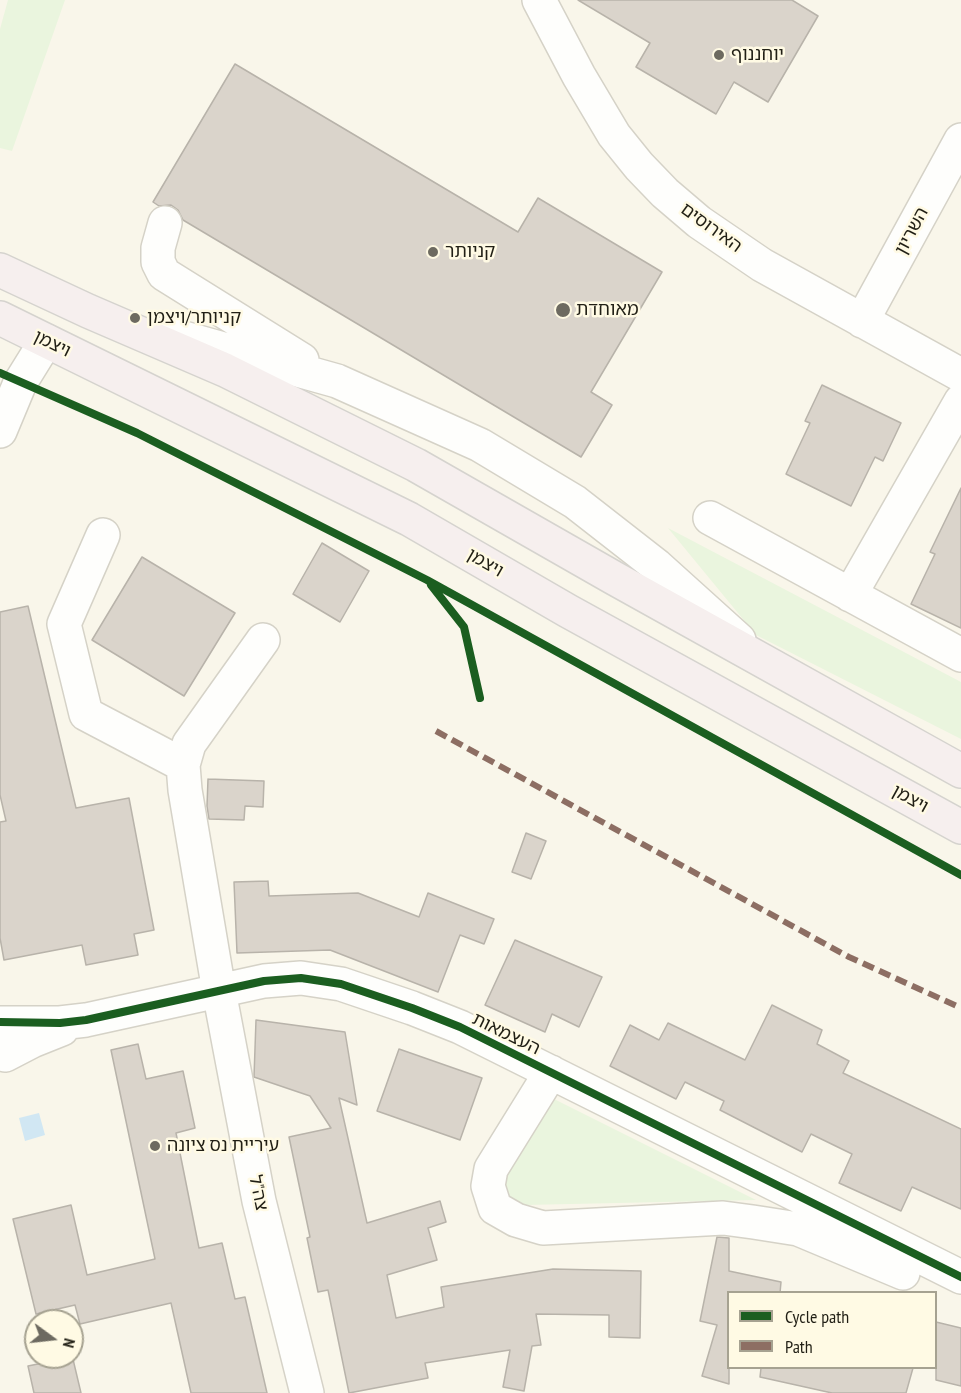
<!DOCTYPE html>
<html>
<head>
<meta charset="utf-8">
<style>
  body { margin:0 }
  #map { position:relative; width:961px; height:1393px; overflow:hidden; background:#f9f6ea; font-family:"PT Sans Narrow",sans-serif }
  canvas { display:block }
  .legend { position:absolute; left:727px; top:1291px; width:210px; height:78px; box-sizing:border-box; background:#fffae4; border:2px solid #a6a291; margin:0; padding:8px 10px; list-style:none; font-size:18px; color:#211f15 }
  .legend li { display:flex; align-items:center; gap:12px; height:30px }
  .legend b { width:30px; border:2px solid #a6a291 }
  .north { position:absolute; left:24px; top:1309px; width:60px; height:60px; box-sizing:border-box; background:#fffae4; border:2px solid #a6a291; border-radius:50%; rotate:105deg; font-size:16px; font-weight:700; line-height:24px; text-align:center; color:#211f15 }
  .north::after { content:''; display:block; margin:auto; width:21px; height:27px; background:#6d6a60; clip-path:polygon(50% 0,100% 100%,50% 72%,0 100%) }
</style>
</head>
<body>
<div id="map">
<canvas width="961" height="1393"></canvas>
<ul class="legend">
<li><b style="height:8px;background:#1b5e20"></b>Cycle path</li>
<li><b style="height:8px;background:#8d6e63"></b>Path</li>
</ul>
<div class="north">N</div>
</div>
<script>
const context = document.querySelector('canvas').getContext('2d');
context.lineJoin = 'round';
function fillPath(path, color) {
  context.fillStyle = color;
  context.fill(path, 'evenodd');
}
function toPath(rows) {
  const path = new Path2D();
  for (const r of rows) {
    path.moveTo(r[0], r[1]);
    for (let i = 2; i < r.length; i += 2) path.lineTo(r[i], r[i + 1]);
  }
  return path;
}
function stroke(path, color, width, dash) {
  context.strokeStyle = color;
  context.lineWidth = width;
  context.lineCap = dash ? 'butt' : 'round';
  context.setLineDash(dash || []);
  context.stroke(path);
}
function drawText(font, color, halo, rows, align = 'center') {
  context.font = font + ' "PT Sans Narrow","Noto Sans Hebrew",sans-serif';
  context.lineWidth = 5;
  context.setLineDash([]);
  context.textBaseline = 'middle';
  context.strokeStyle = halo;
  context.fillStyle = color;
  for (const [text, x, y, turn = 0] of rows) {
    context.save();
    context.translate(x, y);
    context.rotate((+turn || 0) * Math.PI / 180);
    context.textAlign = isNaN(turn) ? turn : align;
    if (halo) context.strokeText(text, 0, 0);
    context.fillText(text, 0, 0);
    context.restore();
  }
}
fillPath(toPath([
  [8,0,65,0,12,151,0,148,0,29],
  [668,528,961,682,961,739,756,635],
  [552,1098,756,1200,525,1205,508,1202,502,1194,510,1154]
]), '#eaf5de');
fillPath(toPath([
  [39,1113,45,1135,25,1141,19,1118]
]), '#d1e7f3');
const building = toPath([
  [578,0,792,0,818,16,768,102,734,82,716,114,636,67,650,43,578,0],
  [235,64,518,232,538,198,662,272,591,392,612,405,581,457,183,220,178,210,171,205,159,206,153,202,235,64],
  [822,385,901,423,883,461,875,457,851,506,786,474,810,423,805,421,822,385],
  [961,488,961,628,911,604,935,554,930,552,961,488],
  [322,543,369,571,340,622,293,594,322,543],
  [142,557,235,613,184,696,92,640,142,557],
  [28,606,76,808,129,798,154,930,134,934,138,955,86,965,82,945,4,960,0,938,0,822,6,821,0,795,0,612,28,606],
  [208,779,264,781,263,807,245,806,244,820,209,819,207,806,208,779],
  [526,833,546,841,531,879,512,872,526,833],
  [268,881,269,896,358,893,419,917,428,893,494,919,484,944,460,935,438,992,330,950,237,953,234,882,268,881],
  [515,940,602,977,579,1027,552,1014,545,1032,485,1005,515,940],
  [772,1005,822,1030,817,1044,849,1061,843,1073,961,1129,961,1209,912,1187,901,1211,839,1183,852,1154,811,1134,802,1152,720,1110,724,1101,685,1082,676,1099,610,1066,630,1025,659,1040,668,1023,745,1060,772,1005],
  [256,1020,345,1032,357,1105,339,1098,367,1223,440,1201,446,1222,428,1228,437,1260,387,1275,396,1318,444,1307,441,1287,553,1269,641,1271,640,1338,609,1337,609,1315,536,1314,541,1345,532,1346,524,1391,503,1387,510,1350,425,1363,428,1378,349,1393,328,1290,318,1292,307,1238,310,1237,289,1137,331,1128,310,1096,254,1077,256,1020],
  [138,1044,146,1079,183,1071,195,1128,176,1133,199,1248,222,1243,235,1299,245,1297,267,1393,191,1393,171,1303,80,1324,75,1305,36,1314,13,1219,71,1205,87,1275,155,1259,111,1050,138,1044],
  [399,1049,482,1078,460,1140,377,1111,399,1049],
  [717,1237,729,1238,729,1271,781,1282,780,1293,729,1293,729,1384,702,1376,717,1325,700,1321,717,1237],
  [936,1322,961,1328,961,1386,936,1380,936,1322],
  [72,1355,81,1393,34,1393,28,1366,72,1357,72,1355],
  [761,1368,913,1368,906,1393,832,1393,760,1377,761,1368]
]);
fillPath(building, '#dad4cb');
stroke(building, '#b8b3aa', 1.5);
const minor = toPath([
  [539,0,579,76,614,135,639,166,665,193,699,222,762,265,961,375],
  [165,223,158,248,158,262,164,274,302,360],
  [862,321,961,140],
  [166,333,337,381,480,445,575,502,657,566,739,640],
  [0,431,20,383,46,341],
  [710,518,961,655],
  [103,535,64,624,86,714,183,765],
  [850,595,961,401],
  [263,640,189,744,183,765,185,790,219,991,259,1201,307,1393],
  [1,1023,60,1023,86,1020,264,981,301,978,341,984,412,1008,460,1027,961,1277],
  [5,1055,32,1041,62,1029],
  [551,1072,491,1169,488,1186,495,1208,516,1220,543,1228,723,1218,753,1222,798,1229,903,1273]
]);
const major = toPath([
  [0,270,88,311,225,370,416,465,614,578,961,771],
  [0,318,409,519,568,611,961,827]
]);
stroke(minor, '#d5d2c7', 36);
stroke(major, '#d5d3ce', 36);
stroke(minor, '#fefefc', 33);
stroke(major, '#f6efee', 33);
stroke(toPath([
  [436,731,849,957,961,1008]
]), '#8d6e63', 6, [12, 6]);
stroke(toPath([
  [0,373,137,433,427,580,961,875],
  [431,585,464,627,480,698],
  [0,1022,60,1023,86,1020,264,981,301,978,341,984,412,1008,460,1027,961,1277]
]), '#1b5e20', 8);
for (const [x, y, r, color] of [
  [719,55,6,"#6d6a60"],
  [433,252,6,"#6d6a60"],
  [563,310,8,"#6d6a60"],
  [135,318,6,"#6d6a60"],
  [155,1146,6,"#6d6a60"]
]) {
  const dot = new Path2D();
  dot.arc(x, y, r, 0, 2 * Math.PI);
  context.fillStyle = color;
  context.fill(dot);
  stroke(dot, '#fffae4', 2);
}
drawText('18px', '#211f15', '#fffae4', [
  ["יוחננוף",731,55],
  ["קניותר",445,252],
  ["מאוחדת",576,310],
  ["קניותר/ויצמן",147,318],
  ["עיריית נס ציונה",167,1146]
], 'left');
drawText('18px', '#211f15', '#fffae4', [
  ["האירוסים",711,228,36],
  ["השריון",912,231,-62],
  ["ויצמן",52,344,26],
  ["ויצמן",485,563,30],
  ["ויצמן",910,799,29],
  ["העצמאות",506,1034,26],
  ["צה\"ל",258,1193,78]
]);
</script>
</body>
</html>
